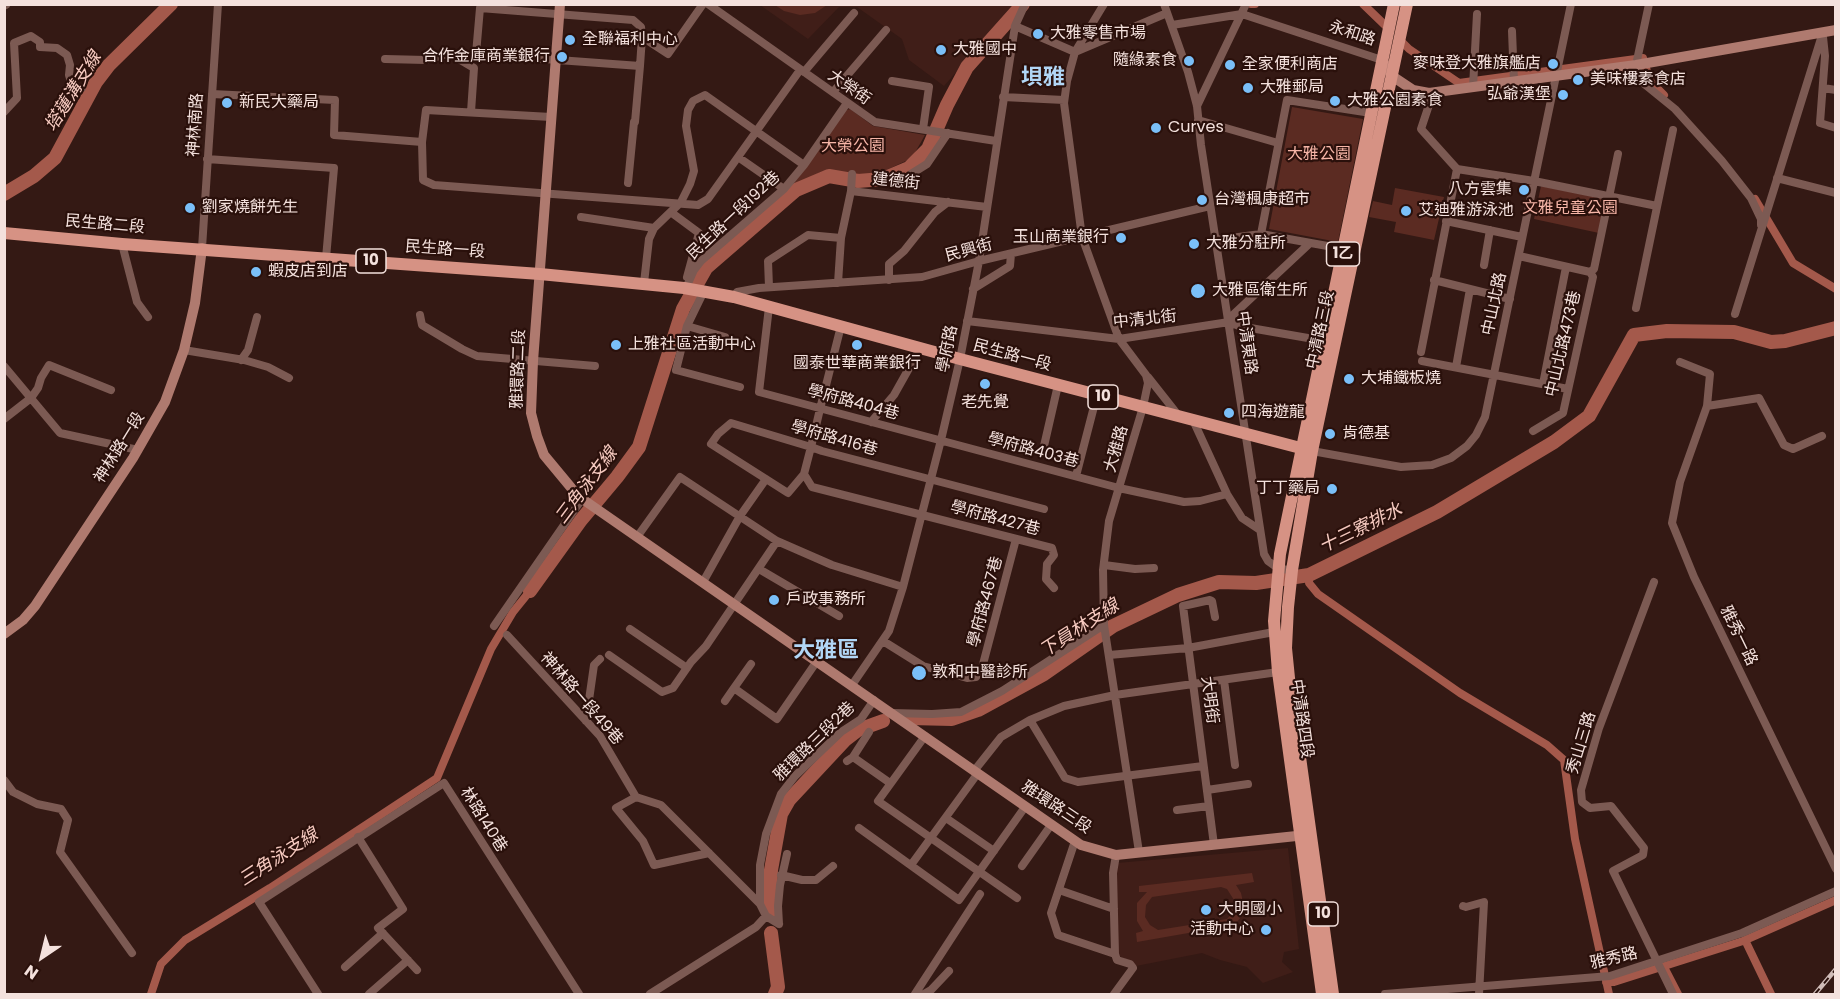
<!DOCTYPE html>
<html>
<head>
<meta charset="utf-8">
<style>
  body { margin:0 }
  #map { position:relative; width:1840px; height:999px; overflow:hidden; background:#341914; font-family:Poppins,sans-serif }
  canvas { display:block }
  .frame { position:absolute; inset:0; border:6px solid #f4e1dd; pointer-events:none }
  .north { position:absolute; left:12px; top:927px; width:60px; height:60px; -webkit-text-stroke:4px #2a100b; paint-order:stroke; rotate:215deg; font-size:16px; font-weight:700; line-height:24px; text-align:center; color:#f4e1dd }
  .north::after { content:''; display:block; margin:auto; width:21px; height:27px; background:#f4e1dd; clip-path:polygon(50% 0,100% 100%,50% 72%,0 100%) }
</style>
</head>
<body>
<div id="map">
<canvas width="1840" height="999"></canvas>
<div class="frame"></div>
<div class="north">N</div>
</div>
<script>
const context = document.querySelector('canvas').getContext('2d');
context.lineJoin = 'round';
function fillPath(path, color) {
  context.fillStyle = color;
  context.fill(path, 'evenodd');
}
function toPath(rows) {
  const path = new Path2D();
  for (const r of rows) {
    path.moveTo(r[0], r[1]);
    for (let i = 2; i < r.length; i += 2) path.lineTo(r[i], r[i + 1]);
  }
  return path;
}
function stroke(path, color, width, dash) {
  context.strokeStyle = color;
  context.lineWidth = width;
  context.lineCap = dash ? 'butt' : 'round';
  context.setLineDash(dash || []);
  context.stroke(path);
}
function drawText(font, color, halo, rows, align = 'center') {
  context.font = font + ' Poppins,"Noto Sans TC",sans-serif';
  context.lineWidth = 4.5;
  context.setLineDash([]);
  context.textBaseline = 'middle';
  context.strokeStyle = halo;
  context.fillStyle = color;
  for (const [text, x, y, turn = 0] of rows) {
    context.save();
    context.translate(x, y);
    context.rotate((+turn || 0) * Math.PI / 180);
    context.textAlign = isNaN(turn) ? turn : align;
    if (halo) context.strokeText(text, 0, 0);
    context.fillText(text, 0, 0);
    context.restore();
  }
}
fillPath(toPath([
  [760,5,1015,5,944,86,909,60,902,39,857,7,839,7,808,39],
  [1288,848,1299,949,1284,952,1282,962,1293,972,1263,983,1247,967,1220,960,1202,953,1136,966,1118,955,1116,871,1117,863]
]), '#401e18');
fillPath(toPath([
  [775,5,827,5,815,13,800,15,784,11],
  [1292,107,1363,119,1338,242,1269,229],
  [850,109,873,126,925,135,912,158,878,174,857,176,832,171,821,172,786,190,843,111],
  [1541,186,1606,199,1599,233,1534,219],
  [1395,188,1444,197,1434,240,1394,232,1396,222,1369,217,1373,201,1392,205],
  [1252,873,1254,882,1236,885,1241,893,1244,907,1241,917,1234,925,1137,942,1136,933,1143,931,1137,921,1137,903,1147,892,1139,892,1139,886],
  [1221,887,1227,889,1234,900,1234,911,1227,919,1158,930,1150,925,1145,917,1146,905,1152,897]
]), '#5b2b22');
stroke(toPath([
  [1251,4,1255,4],
  [1363,4,1390,30],
  [1403,43,1409,49,1459,83,1643,58,1650,81,1664,95],
  [1755,199,1793,263,1836,289],
  [1309,575,1309,583,1318,594,1460,693,1547,745,1564,760,1575,839,1609,994],
  [1745,940,1771,994],
  [1664,967,1678,994],
  [1606,982,1614,982,1743,941,1836,900],
  [151,994,161,964,185,940,270,888,437,778,491,649,513,612,530,591]
]), '#a4594b', 8);
stroke(toPath([
  [4,194,34,176,55,158,96,82,109,65,171,4],
  [530,591,581,520,617,477,639,447,683,309,706,268,796,190,829,176,858,181,883,179,909,168,928,149,947,105,967,67,1023,4],
  [910,718,952,719,978,710,1044,674,1113,626,1178,595,1219,582,1256,583,1309,575,1437,512,1554,442,1589,416,1634,335,1667,331,1734,332,1771,342,1785,341,1836,328],
  [770,912,771,870,781,814,789,800,845,740,858,730,883,721],
  [771,933,778,987,775,994]
]), '#a4594b', 14);
stroke(toPath([
  [708,4,875,122,996,141],
  [1104,4,1075,52,1067,81,1064,103,1082,237,1119,339,1146,375,1148,383,1143,407,1109,521,1103,570,1104,625,1139,852],
  [1164,4,1188,72,1197,106,1201,145,1264,554,1268,561,1279,569,1292,570],
  [1649,4,1636,65,1643,83,1675,109,1722,161,1751,198,1761,219,1761,225],
  [4,6,6,5],
  [1172,25,1242,14,1382,60],
  [1015,26,1075,52,1167,13],
  [1512,31,1514,81],
  [642,37,668,54,703,4],
  [1823,37,1825,56,1820,123,1836,128],
  [385,59,426,60,444,55,452,55,474,68,471,112],
  [804,72,854,13],
  [892,81,929,87,923,129],
  [1473,87,1477,14],
  [1823,88,1836,90],
  [833,92,886,30],
  [1429,93,1429,105,1421,129,1457,169],
  [212,94,335,100,334,135,422,142],
  [1003,97,1064,100],
  [1197,106,1246,4],
  [4,112,17,98,14,43,31,36,40,42,40,47,57,48,67,55,70,65,69,75,72,85,82,88],
  [551,117,426,110,422,142,423,180,434,185,698,205,708,199,800,70],
  [1198,120,1278,143],
  [635,122,640,66,642,37,641,27,633,20,480,8,476,54,640,66],
  [738,157,784,189],
  [207,159,334,168,326,258],
  [1457,169,1534,181,1657,206],
  [911,174,927,164,948,133],
  [1777,178,1836,193],
  [628,183,634,122],
  [851,191,852,174],
  [672,213,699,233,687,277],
  [581,217,654,228],
  [1446,221,1522,237],
  [1261,234,1287,100,1371,113],
  [1216,240,1261,234,1344,249],
  [122,244,137,302,148,317],
  [202,248,218,4],
  [1519,256,1590,272],
  [1484,265,1490,230],
  [1590,272,1594,269,1618,154],
  [889,280,889,264,904,251,935,212,948,202],
  [1434,280,1510,299],
  [644,283,649,239,654,228,681,202,690,184,694,171,686,126,688,110,693,101,705,95,804,165],
  [838,283,841,238,851,191,987,207],
  [769,287,768,261,808,235,841,238],
  [686,288,694,270,701,261,784,189,804,165,847,103],
  [973,289,1010,266,1011,254],
  [704,291,687,326,676,370,740,387],
  [734,297,737,292,759,288,922,277,979,261,1210,206],
  [769,307,759,392,1119,488,1184,502,1200,501,1227,494],
  [1636,308,1673,130],
  [1735,314,1823,32],
  [420,315,422,325,462,349,477,356,595,366],
  [967,321,1119,339,1229,322,1239,326,1325,341],
  [1229,322,1234,314,1310,243],
  [687,326,725,337],
  [841,326,820,409,811,447,804,474,788,493,711,444,718,434,731,423,811,447,822,451,1044,509],
  [184,350,244,360,268,367,289,378],
  [1421,352,1457,169],
  [241,360,248,350,257,317],
  [1422,361,1568,389],
  [1680,362,1710,374,1707,406,1680,482,1672,523,1694,577,1836,869],
  [4,366,60,433,138,450],
  [1456,367,1470,289],
  [1148,377,1178,415],
  [1543,384,1566,267],
  [1707,406,1759,398,1784,445,1793,449,1822,436],
  [4,419,31,398,38,388,41,378,49,365,111,390],
  [1193,420,1227,494,1242,518,1260,530],
  [871,422,894,395,921,347],
  [1533,431,1563,413,1593,277,1590,272],
  [1044,446,1058,385],
  [1312,451,1401,467,1432,465,1451,458,1467,446,1476,435,1485,417,1571,4],
  [804,474,812,487,1052,548,1054,555,1047,564,1046,579,1054,588],
  [1076,476,1097,395],
  [637,537,680,477,777,541,832,565,903,587],
  [1104,565,1135,569,1154,568],
  [759,569,839,616],
  [703,582,740,516,766,479],
  [1654,582,1599,728,1581,790,1582,802,1590,808,1611,806,1644,848,1643,855,1613,871,1673,994],
  [494,626,582,499],
  [630,629,687,668],
  [507,635,600,736,636,797,661,805,760,904],
  [883,641,923,666,967,678,976,677,982,668,1016,539],
  [609,655,662,692,673,688,691,662,706,646,777,541],
  [1109,655,1188,648,1274,632],
  [751,664,734,688,777,719,817,661],
  [1224,680,1235,765],
  [852,685,889,631,903,587,941,440,960,359,979,261,1015,26,1025,4],
  [725,701,734,688],
  [892,713,932,714,961,712,1002,691,1104,625],
  [1030,720,1065,778,1078,782,1203,766],
  [586,721,594,665,600,659],
  [925,736,878,801,1017,898],
  [853,757,890,783],
  [847,761,853,757,869,732],
  [974,771,1001,737,1030,720,1064,706,1115,695,1278,672],
  [4,780,13,792,37,804,61,809,68,820,60,852,132,953],
  [1207,790,1248,784],
  [636,797,616,808,643,841,654,865,709,853],
  [1177,810,1209,806],
  [946,818,994,851],
  [859,828,959,900,1025,807],
  [358,837,403,909,378,928,417,970],
  [1075,841,1051,913,1058,935,1115,954],
  [1214,845,1183,606,1210,600,1212,601,1215,617],
  [911,865,978,773],
  [1022,866,1051,825],
  [781,875,802,880,816,880,833,866],
  [1059,890,1114,909],
  [1463,906,1466,907,1484,902,1479,994],
  [779,924,766,916,760,904,760,865,766,834,781,794,795,776,841,732,861,719,874,700],
  [779,924,778,906,780,885,787,854],
  [345,967,383,933],
  [318,994,259,902,444,783,579,994],
  [369,994,408,960],
  [650,994,756,927,766,916],
  [915,994,980,894],
  [924,994,931,990,949,971],
  [1114,994,1133,968,1130,964,1117,960,1115,954,1113,873,1116,855],
  [1385,994,1610,976,1742,933,1836,891]
]), '#7c5a53', 8);
stroke(toPath([
  [560,4,533,361,531,413,537,436,544,455,578,496,1081,845,1116,855,1306,835],
  [1382,60,1392,76,1413,90,1429,93,1636,65,1836,30],
  [4,634,23,620,35,606,133,458,165,402,184,350,195,303,202,248]
]), '#af7a6f', 10);
stroke(toPath([
  [4,233,122,244,540,274,684,288,734,297,960,359,1312,451],
  [1322,994,1278,672,1274,621,1280,554,1394,4],
  [1333,994,1289,678,1286,648,1288,607,1292,570,1312,451,1407,4]
]), '#d69284', 12);
const rail = toPath([
  [1815,994,1836,969]
]);
stroke(rail, '#d0bcb8', 4.5);
stroke(rail, '#2a100b', 2, [7]);
for (const [x, y, r, color] of [
  [1038,34,6,"#7abff8"],
  [570,40,6,"#7abff8"],
  [941,50,6,"#7abff8"],
  [562,57,6,"#7abff8"],
  [1189,61,6,"#7abff8"],
  [1553,64,6,"#7abff8"],
  [1230,65,6,"#7abff8"],
  [1578,80,6,"#7abff8"],
  [1248,88,6,"#7abff8"],
  [1563,95,6,"#7abff8"],
  [1335,101,6,"#7abff8"],
  [227,103,6,"#7abff8"],
  [1156,128,6,"#7abff8"],
  [1524,190,6,"#7abff8"],
  [1202,200,6,"#7abff8"],
  [190,208,6,"#7abff8"],
  [1406,211,6,"#7abff8"],
  [1121,238,6,"#7abff8"],
  [1194,244,6,"#7abff8"],
  [256,272,6,"#7abff8"],
  [1198,291,8,"#7abff8"],
  [616,345,6,"#7abff8"],
  [857,345,6,"#7abff8"],
  [1349,379,6,"#7abff8"],
  [985,384,6,"#7abff8"],
  [1229,413,6,"#7abff8"],
  [1330,434,6,"#7abff8"],
  [1332,489,6,"#7abff8"],
  [774,600,6,"#7abff8"],
  [919,673,8,"#7abff8"],
  [1206,910,6,"#7abff8"],
  [1266,930,6,"#7abff8"]
]) {
  const dot = new Path2D();
  dot.arc(x, y, r, 0, 2 * Math.PI);
  context.fillStyle = color;
  context.fill(dot);
  stroke(dot, '#2a100b', 2);
}
for (const [x, y, w] of [
  [1343,254,33],
  [371,261,30],
  [1103,397,30],
  [1323,914,30]
]) {
  const box = new Path2D();
  box.roundRect(x - w / 2, y - 12, w, 24, 4.5);
  context.fillStyle = '#2a100b';
  context.fill(box);
  stroke(box, '#f4e1dd', 1.5);
}
drawText('bold 15px', '#f4e1dd', null, [
  ["1乙",1343,254],
  ["10",371,261],
  ["10",1103,397],
  ["10",1323,914]
]);
drawText('16px', '#f4e1dd', '#2a100b', [
  ["大雅零售市場",1050,34],
  ["全聯福利中心",582,40],
  ["大雅國中",953,50],
  ["合作金庫商業銀行",550,57,"right"],
  ["隨緣素食",1177,61,"right"],
  ["麥味登大雅旗艦店",1541,64,"right"],
  ["全家便利商店",1242,65],
  ["美味樓素食店",1590,80],
  ["大雅郵局",1260,88],
  ["弘爺漢堡",1551,95,"right"],
  ["大雅公園素食",1347,101],
  ["新民大藥局",239,103],
  ["Curves",1168,128],
  ["八方雲集",1512,190,"right"],
  ["台灣楓康超市",1214,200],
  ["劉家燒餅先生",202,208],
  ["艾迪雅游泳池",1418,211],
  ["玉山商業銀行",1109,238,"right"],
  ["大雅分駐所",1206,244],
  ["蝦皮店到店",268,272],
  ["大雅區衛生所",1212,291],
  ["上雅社區活動中心",628,345],
  ["國泰世華商業銀行",857,364,"center"],
  ["大埔鐵板燒",1361,379],
  ["老先覺",985,403,"center"],
  ["四海遊龍",1241,413],
  ["肯德基",1342,434],
  ["丁丁藥局",1320,489,"right"],
  ["戶政事務所",786,600],
  ["敦和中醫診所",932,673],
  ["大明國小",1218,910],
  ["活動中心",1254,930,"right"]
], 'left');
drawText('16px', '#f4e1dd', '#2a100b', [
  ["永和路",1352,34,18],
  ["大榮街",849,88,35],
  ["神林南路",196,125,-86],
  ["建德街",896,182,6],
  ["民生路一段192巷",734,216,-43],
  ["民生路二段",105,225,5],
  ["民生路一段",445,250,4],
  ["民興街",969,251,-15],
  ["中山北路",1495,304,-78],
  ["中清北街",1145,320,-6],
  ["中清路三段",1321,330,-78],
  ["中清東路",1246,343,82],
  ["中山北路473巷",1564,344,-77],
  ["學府路",948,349,-78],
  ["民生路一段",1012,356,15],
  ["雅環路二段",519,369,-88],
  ["學府路404巷",853,403,15],
  ["學府路416巷",834,439,16],
  ["神林路一段",120,448,-58],
  ["大雅路",1117,449,-74],
  ["學府路403巷",1033,451,15],
  ["學府路427巷",995,519,15],
  ["學府路467巷",986,602,-75],
  ["雅秀一路",1738,636,64],
  ["神林路一段49巷",581,699,49],
  ["大明街",1209,700,83],
  ["中清路四段",1301,719,82],
  ["雅環路三段2巷",815,742,-44],
  ["秀山三路",1582,743,-73],
  ["雅環路三段",1056,808,34],
  ["林路140巷",483,820,58],
  ["雅秀路",1614,959,-13]
]);
drawText('16px', '#f6b5a7', '#2a100b', [
  ["大榮公園",853,147],
  ["大雅公園",1319,155],
  ["文雅兒童公園",1570,209]
]);
drawText('italic 18px', '#f6cac0', '#2a100b', [
  ["塔蓮溝支線",74,92,-58],
  ["三角泳支線",587,486,-53],
  ["十三寮排水",1361,529,-26],
  ["下員林支線",1080,629,-33],
  ["三角泳支線",279,858,-33]
]);
drawText('bold 22px', '#b1d6f6', '#2a100b', [
  ["垻雅",1043,78],
  ["大雅區",826,651]
]);
</script>
</body>
</html>
